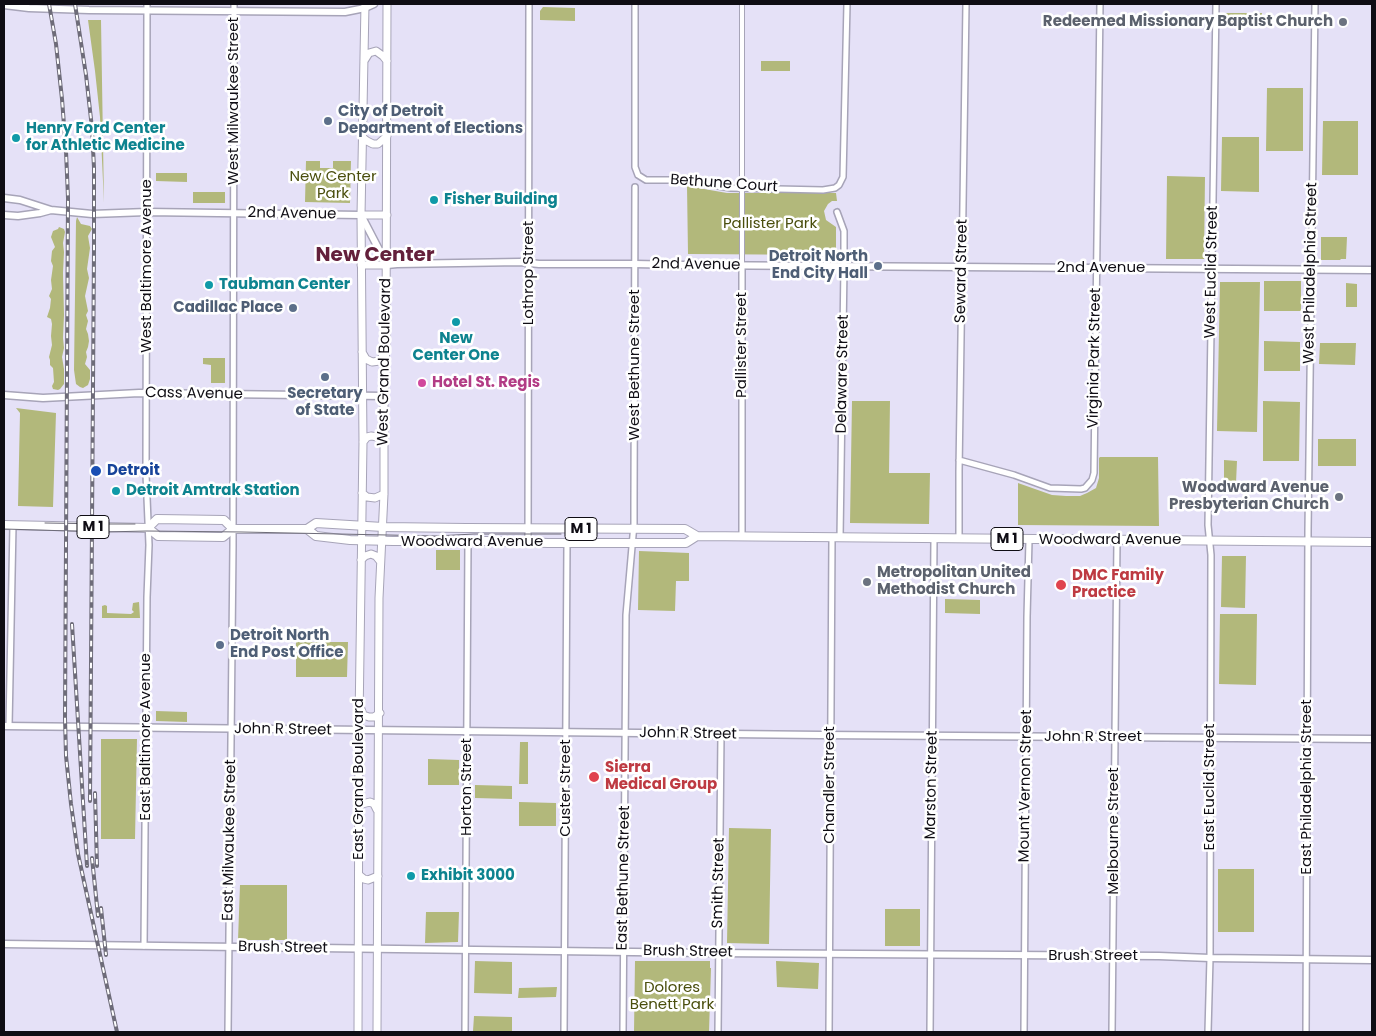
<!DOCTYPE html>
<html>
<head>
<meta charset="utf-8">
<style>
  body { margin:0 }
  #map { position:relative; width:1376px; height:1036px; overflow:hidden; background:#e5e1f7; font-family:Poppins,sans-serif }
  canvas { display:block }
  .frame { position:absolute; inset:0; border:5px solid #0f0d14; pointer-events:none }
</style>
</head>
<body>
<div id="map">
<canvas width="1376" height="1036"></canvas>
<div class="frame"></div>
</div>
<script>
const context = document.querySelector('canvas').getContext('2d');
context.lineJoin = 'round';
function fillPath(path, color) {
  context.fillStyle = color;
  context.fill(path, 'evenodd');
}
function toPath(rows) {
  const path = new Path2D();
  for (const r of rows) {
    path.moveTo(r[0], r[1]);
    for (let i = 2; i < r.length; i += 2) path.lineTo(r[i], r[i + 1]);
  }
  return path;
}
function stroke(path, color, width, dash) {
  context.strokeStyle = color;
  context.lineWidth = width;
  context.lineCap = dash ? 'butt' : 'round';
  context.setLineDash(dash || []);
  context.stroke(path);
}
function drawText(font, color, halo, rows, align = 'center') {
  context.font = font + ' Poppins,sans-serif';
  context.lineWidth = 5;
  context.setLineDash([]);
  context.textBaseline = 'middle';
  context.strokeStyle = halo;
  context.fillStyle = color;
  for (const [text, x, y, turn = 0] of rows) {
    context.save();
    context.translate(x, y);
    context.rotate((+turn || 0) * Math.PI / 180);
    context.textAlign = isNaN(turn) ? turn : align;
    if (halo) context.strokeText(text, 0, 0);
    context.fillText(text, 0, 0);
    context.restore();
  }
}
fillPath(toPath([
  [543,7,575,8,575,21,540,20,540,11],
  [1223,13,1262,13,1262,27,1223,27],
  [88,20,101,20,104,203,100,117,95,71],
  [761,61,790,61,790,71,761,71],
  [1267,88,1303,88,1303,151,1266,151],
  [1323,121,1358,121,1358,175,1322,175],
  [1222,137,1259,137,1259,192,1221,191],
  [306,161,320,161,320,168,333,168,333,161,351,161,350,203,305,202],
  [156,173,187,173,187,182,156,181],
  [1167,176,1205,177,1204,259,1166,259],
  [687,186,727,193,836,193,837,201,832,201,828,204,824,211,826,220,836,227,836,255,688,254],
  [193,192,225,192,225,203,193,203],
  [77,217,81,224,90,226,92,229,88,236,90,248,87,269,89,278,85,296,88,311,86,315,88,321,86,329,88,334,89,341,88,347,86,352,87,357,85,364,90,370,90,379,88,385,83,388,80,387,76,384,74,370,76,221],
  [59,227,64,229,65,232,63,243,64,252,63,273,64,315,63,338,64,348,62,357,64,369,64,384,60,389,58,390,53,389,52,386,54,382,53,368,50,365,50,360,49,357,52,345,51,336,52,324,51,319,47,317,50,308,51,299,49,296,52,289,51,280,53,266,51,261,52,251,55,247,51,237,53,231,58,229],
  [1321,237,1347,237,1346,259,1341,259,1340,260,1321,260],
  [1264,281,1301,281,1301,311,1264,311],
  [1220,282,1260,282,1257,432,1217,431],
  [1346,283,1357,284,1357,307,1346,307],
  [1264,341,1300,342,1300,371,1264,371],
  [1320,343,1356,343,1355,365,1319,364],
  [203,358,225,358,225,383,211,383,211,365,203,364],
  [852,401,890,401,889,473,930,473,929,524,850,523],
  [1263,401,1300,402,1299,461,1263,461],
  [16,408,56,413,53,507,18,506,20,413],
  [1318,439,1356,439,1356,466,1318,466],
  [1100,457,1158,457,1159,526,1018,525,1018,483,1052,495,1066,496,1080,496,1087,493,1096,488,1099,478,1099,458],
  [1224,460,1237,461,1236,483,1224,482],
  [436,550,460,550,460,570,436,570],
  [639,551,689,553,689,581,676,581,675,611,638,610],
  [1222,556,1246,556,1245,608,1221,607],
  [945,599,980,600,980,614,945,613],
  [139,602,140,618,102,618,102,606,105,605,107,606,107,613,131,614,134,612,132,610,133,603],
  [1220,614,1257,614,1256,685,1219,684],
  [296,642,348,642,347,677,296,677],
  [156,711,187,712,187,722,156,721],
  [101,739,137,739,135,839,101,839],
  [520,742,528,742,528,784,519,784],
  [428,759,459,760,459,785,428,785],
  [475,785,512,786,512,799,475,798],
  [519,802,556,803,556,826,519,826],
  [729,828,771,829,769,944,727,943],
  [1218,869,1254,869,1254,932,1218,932],
  [240,885,287,885,287,940,238,940],
  [885,909,920,909,920,946,885,946],
  [426,912,459,912,458,942,425,943],
  [475,961,512,962,512,994,474,993],
  [635,961,710,961,710,968,711,968,709,1032,634,1032],
  [776,961,819,963,818,989,777,987],
  [557,987,556,997,518,998,519,988],
  [474,1016,512,1017,512,1032,473,1031]
]), '#b2b87b');
const pedestrian = toPath([
  [742,266,742,4]
]);
const minor = toPath([
  [635,4,635,167,638,175,646,180,682,180,731,188,823,190,835,188,839,185,843,177,847,4],
  [837,212,844,231,844,266,840,538],
  [742,266,742,536],
  [959,460,1014,475,1050,488,1081,489,1085,488,1092,480,1094,473,1100,4],
  [959,539,959,471,966,4],
  [528,542,529,4],
  [9,726,13,525],
  [144,946,147,597,149,545,146,474,147,4],
  [228,1032,233,546,234,4],
  [465,1032,468,541],
  [564,1032,567,543],
  [623,1032,626,615,634,524,634,500,635,187],
  [718,1032,721,734],
  [829,1032,832,538],
  [930,1032,934,539],
  [1024,1032,1027,617,1029,540],
  [1112,1032,1117,540],
  [1208,1032,1210,958,1211,555,1208,525,1216,4],
  [1306,1032,1308,530,1315,4]
]);
const tertiary = toPath([
  [4,5,29,8,89,10,345,12,365,8,374,4],
  [4,198,20,200,51,210,92,214,147,212,361,215,387,265,397,264,520,262,539,264,635,264,684,265,1372,270],
  [4,215,18,216,40,213,51,210],
  [4,395,43,398,139,393,384,396],
  [4,726,821,735,1372,739],
  [4,944,711,953,1159,956,1210,958,1372,960]
]);
const secondary = toPath([
  [364,61,369,53,376,51,383,56,387,61],
  [362,137,367,141,373,144,378,144,387,136],
  [361,215,387,215],
  [361,265,387,265],
  [362,352,366,359,372,362,380,361,384,353],
  [363,442,367,437,371,436,378,437,384,442],
  [362,493,367,497,375,498,384,494],
  [361,560,365,556,371,554,376,556,380,561],
  [361,709,363,715,369,717,374,717,380,713],
  [359,807,362,804,370,802,374,804,377,810],
  [359,875,364,879,368,880,378,876],
  [358,1032,359,722,363,442,361,215,365,4],
  [377,1032,379,598,384,494,384,396,386,341,387,4]
]);
const primary = toPath([
  [4,525,148,528,158,536,223,537,233,529,307,529,316,523,383,527,466,528,685,529,697,536,1372,542],
  [148,528,157,519,224,520,233,529],
  [307,529,316,536,350,540,393,541,486,541,548,543,686,543,697,536]
]);
stroke(pedestrian, '#a7a4b8', 6);
stroke(minor, '#a7a4b8', 8);
stroke(tertiary, '#a7a4b8', 9);
stroke(secondary, '#a7a4b8', 9);
stroke(primary, '#a7a4b8', 10);
stroke(pedestrian, '#fff', 4);
stroke(minor, '#fff', 5);
stroke(tertiary, '#fff', 6);
stroke(secondary, '#fff', 7);
stroke(primary, '#fff', 8);
stroke(toPath([
  [45,523,106,524,135,524],
  [4,529,104,532,147,531,242,532,436,536,474,534,561,534]
]), '#6e6c79', 1);
const rail = toPath([
  [49,4,56,44,62,99,66,151,68,198,65,718,66,756,71,804,78,854,117,1032],
  [75,4,86,75,92,128,94,168,94,249,90,801],
  [72,624,87,866],
  [95,793,97,866],
  [92,858,98,916],
  [101,908,106,955]
]);
stroke(rail, '#6e6c79', 4);
stroke(rail, '#fff', 2, [5.5]);
for (const [x, y, r, color] of [
  [1343,22,5,"#6b7280"],
  [328,121,5,"#5c6f8a"],
  [16,138,5,"#0f9aa8"],
  [434,200,5,"#0f9aa8"],
  [878,266,5,"#5c6f8a"],
  [209,285,5,"#0f9aa8"],
  [293,308,5,"#5c6f8a"],
  [456,322,5,"#0f9aa8"],
  [325,377,5,"#5c6f8a"],
  [422,383,5,"#d1479c"],
  [96,471,6,"#1a4fb4"],
  [116,491,5,"#0f9aa8"],
  [1339,497,5,"#6b7280"],
  [867,582,5,"#6b7280"],
  [1061,585,6,"#e0444e"],
  [220,645,5,"#5c6f8a"],
  [594,777,6,"#e0444e"],
  [411,876,5,"#0f9aa8"]
]) {
  const dot = new Path2D();
  dot.arc(x, y, r, 0, 2 * Math.PI);
  context.fillStyle = color;
  context.fill(dot);
  stroke(dot, '#fff', 2);
}
for (const [x, y, w] of [
  [93,527,32],
  [581,529,32],
  [1007,539,32]
]) {
  const box = new Path2D();
  box.roundRect(x - w / 2, y - 11.5, w, 23, 4);
  context.fillStyle = '#fff';
  context.fill(box);
  stroke(box, '#0f0d14', 1);
}
drawText('bold 14px', '#0f0d14', null, [
  ["M 1",93,527],
  ["M 1",581,529],
  ["M 1",1007,539]
]);
drawText('bold 15px', '#5b616d', '#fff', [
  ["Redeemed Missionary Baptist Church",1333,22],
  ["Woodward Avenue",1329,488],
  ["Presbyterian Church",1329,505],
  ["Metropolitan United",877,573,"left"],
  ["Methodist Church",877,590,"left"]
], 'right');
drawText('15px', '#0f0d14', '#fff', [
  ["West Milwaukee Street",234,101,-90],
  ["Bethune Court",724,184,4],
  ["2nd Avenue",292,214,1],
  ["2nd Avenue",696,265,1],
  ["West Baltimore Avenue",147,266,-90],
  ["2nd Avenue",1101,268],
  ["Seward Street",962,271,-89],
  ["West Euclid Street",1212,272,-89],
  ["Lothrop Street",529,273,-90],
  ["West Philadelphia Street",1311,273,-89],
  ["Pallister Street",742,345,-90],
  ["Virginia Park Street",1095,358,-89],
  ["West Grand Boulevard",385,362,-89],
  ["West Bethune Street",635,365,-90],
  ["Delaware Street",843,374,-89],
  ["Cass Avenue",194,394,1],
  ["Woodward Avenue",1110,540],
  ["Woodward Avenue",472,542],
  ["John R Street",283,730,1],
  ["John R Street",688,734,1],
  ["East Baltimore Avenue",146,737,-90],
  ["John R Street",1093,737],
  ["East Grand Boulevard",359,779,-90],
  ["Chandler Street",830,785,-90],
  ["Marston Street",932,785,-89],
  ["Mount Vernon Street",1026,786,-89],
  ["Horton Street",467,787,-90],
  ["East Euclid Street",1210,787,-90],
  ["East Philadelphia Street",1307,787,-90],
  ["Custer Street",566,788,-90],
  ["Melbourne Street",1114,831,-90],
  ["East Milwaukee Street",230,840,-89],
  ["East Bethune Street",624,878,-89],
  ["Smith Street",719,883,-89],
  ["Brush Street",283,948,1],
  ["Brush Street",688,952,1],
  ["Brush Street",1093,956]
]);
drawText('bold 15px', '#4e5e75', '#fff', [
  ["City of Detroit",338,112],
  ["Department of Elections",338,129],
  ["Detroit North",868,257,"right"],
  ["End City Hall",868,274,"right"],
  ["Cadillac Place",283,308,"right"],
  ["Secretary",325,394,"center"],
  ["of State",325,411,"center"],
  ["Detroit North",230,636],
  ["End Post Office",230,653]
], 'left');
drawText('bold 15px', '#0d838f', '#fff', [
  ["Henry Ford Center",26,129],
  ["for Athletic Medicine",26,146],
  ["Fisher Building",444,200],
  ["Taubman Center",219,285],
  ["New",456,339,"center"],
  ["Center One",456,356,"center"],
  ["Detroit Amtrak Station",126,491],
  ["Exhibit 3000",421,876]
], 'left');
drawText('15px', '#4a4e0d', '#fff', [
  ["New Center",333,177],
  ["Park",333,194],
  ["Pallister Park",770,224],
  ["Dolores",672,988],
  ["Benett Park",672,1005]
]);
drawText('bold 15px', '#b23c85', '#fff', [
  ["Hotel St. Regis",432,383]
], 'left');
drawText('bold 15px', '#164399', '#fff', [
  ["Detroit",107,471]
], 'left');
drawText('bold 15px', '#be3a42', '#fff', [
  ["DMC Family",1072,576],
  ["Practice",1072,593],
  ["Sierra",605,768],
  ["Medical Group",605,785]
], 'left');
drawText('bold 20px', '#63203b', '#fff', [
  ["New Center",375,256]
]);
</script>
</body>
</html>
